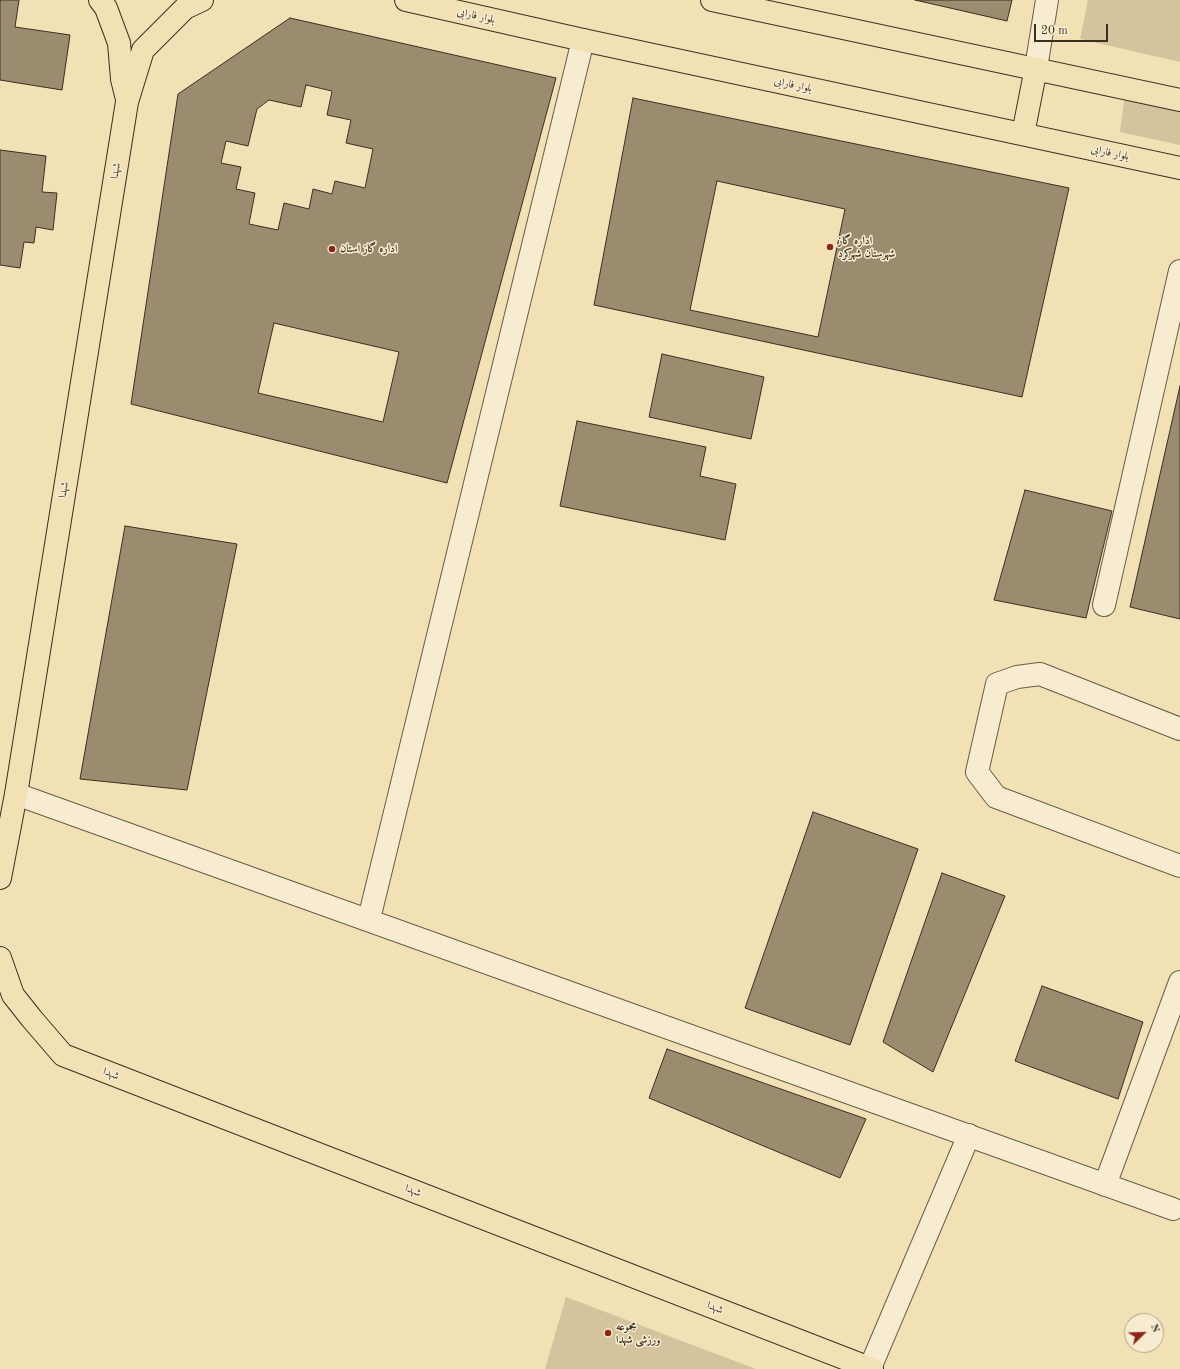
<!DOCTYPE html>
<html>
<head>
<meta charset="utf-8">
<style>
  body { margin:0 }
  #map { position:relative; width:1180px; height:1369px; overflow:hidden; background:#f3e1b6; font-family:"Old Standard TT",serif }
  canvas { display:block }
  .north { position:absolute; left:1124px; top:1313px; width:40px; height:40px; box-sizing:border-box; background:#f7ecd0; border:1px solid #aca08a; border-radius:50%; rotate:67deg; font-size:11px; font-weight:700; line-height:16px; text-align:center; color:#3b2f22 }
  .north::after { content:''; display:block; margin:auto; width:14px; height:18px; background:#8f2418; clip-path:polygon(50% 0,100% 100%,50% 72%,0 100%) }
  .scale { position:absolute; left:1034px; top:24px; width:74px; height:18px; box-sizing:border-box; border:2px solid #3b2f22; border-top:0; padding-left:5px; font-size:12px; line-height:14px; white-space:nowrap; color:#3b2f22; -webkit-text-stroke:3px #f7ecd0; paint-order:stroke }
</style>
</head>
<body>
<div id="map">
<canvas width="1180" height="1369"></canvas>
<div class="north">N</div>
<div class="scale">20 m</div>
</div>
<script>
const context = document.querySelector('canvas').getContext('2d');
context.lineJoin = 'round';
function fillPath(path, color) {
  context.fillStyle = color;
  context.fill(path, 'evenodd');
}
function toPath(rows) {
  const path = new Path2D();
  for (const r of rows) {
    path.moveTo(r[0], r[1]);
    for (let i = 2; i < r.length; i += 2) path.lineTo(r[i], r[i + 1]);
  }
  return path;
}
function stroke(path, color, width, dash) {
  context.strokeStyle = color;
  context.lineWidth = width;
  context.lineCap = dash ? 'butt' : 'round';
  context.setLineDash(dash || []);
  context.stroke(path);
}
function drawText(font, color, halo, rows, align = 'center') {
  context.font = font + ' "Old Standard TT",Amiri,serif';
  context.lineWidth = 3;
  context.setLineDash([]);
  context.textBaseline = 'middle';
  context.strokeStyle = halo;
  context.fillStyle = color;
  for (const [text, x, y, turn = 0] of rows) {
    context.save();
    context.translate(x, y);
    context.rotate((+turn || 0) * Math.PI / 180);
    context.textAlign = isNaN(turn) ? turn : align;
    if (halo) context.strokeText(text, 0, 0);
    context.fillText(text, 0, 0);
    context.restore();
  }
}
fillPath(toPath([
  [1088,0,1180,0,1180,62,1080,39],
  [1125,94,1180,107,1180,145,1120,132],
  [566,1297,756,1369,545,1369]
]), '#d4c39d');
const building = toPath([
  [0,0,19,0,15,27,70,35,62,90,0,80,0,0],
  [915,0,1012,0,1007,21,915,0],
  [290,18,556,78,447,483,131,404,178,94,290,18],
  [306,85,332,91,327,115,351,120,346,143,373,149,365,188,335,181,332,194,313,189,309,209,284,203,278,230,249,224,255,193,236,189,241,167,221,163,226,141,248,146,257,109,269,100,301,107,306,85],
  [633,98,1069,188,1022,397,594,305,633,98],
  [0,150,46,156,42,192,57,193,53,230,36,227,34,243,24,242,20,268,0,265,0,150],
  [717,181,845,209,818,337,690,310,717,181],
  [274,323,399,352,383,422,258,393,274,323],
  [662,354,764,377,751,439,649,417,662,354],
  [1180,386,1180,619,1130,607,1180,386],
  [577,421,706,447,700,476,736,484,725,540,560,506,577,421],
  [1025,490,1112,511,1086,618,994,600,1025,490],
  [125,526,237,544,187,790,80,779,125,526],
  [813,812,918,849,850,1045,745,1008,813,812],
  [942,873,1005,896,933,1072,883,1042,942,873],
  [1042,986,1143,1022,1118,1099,1015,1061,1042,986],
  [667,1049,866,1119,840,1178,649,1098,667,1049]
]);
fillPath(building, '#9b8c6f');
stroke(building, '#3b2f22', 1);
const minor = toPath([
  [1036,68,1047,0],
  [1104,605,1180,271],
  [1180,729,1040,674,1017,677,997,684,977,772,996,797,1180,866],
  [16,794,1173,1209],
  [369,919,583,40],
  [1105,1185,1180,982],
  [870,1368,969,1135]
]);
const major = toPath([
  [100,0,106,8,119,43,122,79,127,99],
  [406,0,583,40,1180,168],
  [712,0,1180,100],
  [1023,134,1036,68],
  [0,878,16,794,127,102,143,50,185,8,202,0],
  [0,958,13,995,32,1019,63,1055,872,1369]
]);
stroke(minor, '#695c47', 24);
stroke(major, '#3b2f22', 24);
stroke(minor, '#f7ecd0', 22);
stroke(major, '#f3e1b6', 22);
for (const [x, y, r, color] of [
  [830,247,4,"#8f2418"],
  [332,249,4,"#8f2418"],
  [608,1333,4,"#8f2418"]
]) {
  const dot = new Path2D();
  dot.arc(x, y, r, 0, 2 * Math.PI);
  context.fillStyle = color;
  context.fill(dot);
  stroke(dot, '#f7ecd0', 1.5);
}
drawText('11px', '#3b2f22', '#f7ecd0', [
  ["بلوار فارابی",476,16,13],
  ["بلوار فارابی",793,85,12],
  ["بلوار فارابی",1110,153,12],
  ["شهدا",116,171,-81],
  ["شهدا",64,490,-81],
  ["شهدا",111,1074,21],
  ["شهدا",413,1191,21],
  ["شهدا",715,1308,21]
]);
drawText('bold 11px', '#3b2f22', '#f7ecd0', [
  ["اداره گاز",838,241],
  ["شهرستان شهرکرد",838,254],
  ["اداره گاز استان",340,249],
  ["مجموعه",616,1327],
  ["ورزشی شهدا",616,1340]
], 'left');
</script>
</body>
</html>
